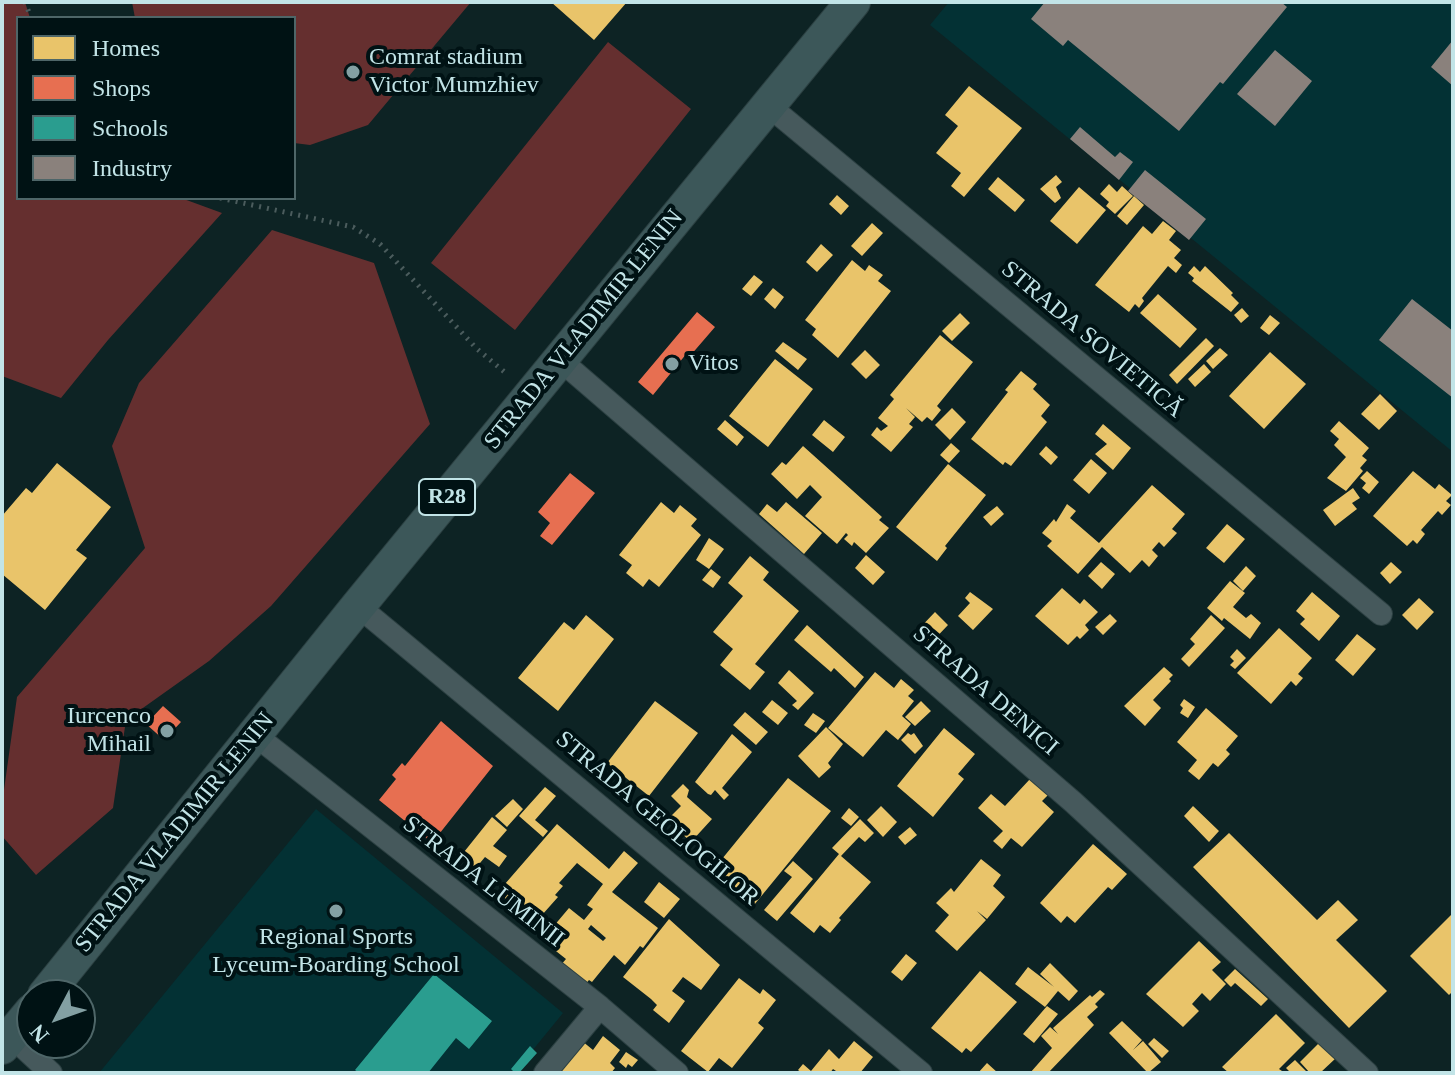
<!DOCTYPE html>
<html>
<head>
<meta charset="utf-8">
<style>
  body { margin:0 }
  #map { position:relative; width:1455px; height:1075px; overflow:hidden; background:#0d2324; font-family:Georgia,serif }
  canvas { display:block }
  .frame { position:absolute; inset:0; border:4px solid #c2e4e7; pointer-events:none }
  .legend { position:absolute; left:16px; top:16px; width:280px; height:184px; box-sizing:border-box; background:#001214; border:2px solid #4e6668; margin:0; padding:10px 14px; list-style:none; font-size:24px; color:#c2e4e7 }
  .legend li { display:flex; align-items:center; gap:16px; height:40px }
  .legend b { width:40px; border:2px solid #4e6668 }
  .north { position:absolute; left:16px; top:979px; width:80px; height:80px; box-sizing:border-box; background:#001214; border:2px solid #4e6668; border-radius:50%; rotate:229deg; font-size:22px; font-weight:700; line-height:32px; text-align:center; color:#c2e4e7 }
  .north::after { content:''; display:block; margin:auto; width:28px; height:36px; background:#83a0a3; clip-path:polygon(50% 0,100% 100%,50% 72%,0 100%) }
</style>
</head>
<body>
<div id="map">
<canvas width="1455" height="1075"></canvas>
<div class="frame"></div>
<ul class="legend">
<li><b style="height:22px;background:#e9c46a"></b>Homes</li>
<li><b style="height:22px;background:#e76f51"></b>Shops</li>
<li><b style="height:22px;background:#2a9d8f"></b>Schools</li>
<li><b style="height:22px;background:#8a817c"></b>Industry</li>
</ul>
<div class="north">N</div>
</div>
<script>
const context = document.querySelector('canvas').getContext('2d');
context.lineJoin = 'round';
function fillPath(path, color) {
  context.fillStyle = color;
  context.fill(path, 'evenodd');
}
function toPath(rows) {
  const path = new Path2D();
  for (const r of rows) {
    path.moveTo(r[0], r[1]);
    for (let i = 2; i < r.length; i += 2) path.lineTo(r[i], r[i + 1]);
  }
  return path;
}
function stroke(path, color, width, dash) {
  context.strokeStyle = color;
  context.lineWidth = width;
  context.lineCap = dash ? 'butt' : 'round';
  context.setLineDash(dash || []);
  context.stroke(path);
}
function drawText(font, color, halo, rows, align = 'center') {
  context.font = font + ' Georgia,serif';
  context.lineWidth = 8;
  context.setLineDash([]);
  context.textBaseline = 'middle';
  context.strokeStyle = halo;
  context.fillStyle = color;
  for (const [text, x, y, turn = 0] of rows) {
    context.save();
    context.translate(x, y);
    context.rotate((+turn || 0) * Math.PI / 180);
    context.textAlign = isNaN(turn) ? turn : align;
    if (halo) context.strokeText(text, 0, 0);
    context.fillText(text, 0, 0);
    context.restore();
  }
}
fillPath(toPath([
  [949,2,1453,2,1453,452,930,25],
  [316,809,563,1013,514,1073,99,1073]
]), '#033134');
fillPath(toPath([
  [2,2,25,2,30,18,18,18,18,198,181,198,222,213,108,340,61,398,2,376],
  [132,2,471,2,368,125,310,145,294,143,294,18,135,18],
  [608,42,691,109,515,330,431,263],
  [272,230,374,263,430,424,271,606,209,661,126,720,113,808,36,875,2,836,2,804,17,697,145,548,112,446,139,383]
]), '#652f2f');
fillPath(toPath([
  [551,2,627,2,594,40],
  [969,86,1022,128,964,197,951,186,961,173,936,153,958,126,945,115],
  [1056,175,1062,182,1056,187,1061,198,1055,203,1040,189],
  [998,177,1025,200,1015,212,988,189],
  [1109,184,1117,192,1122,186,1133,196,1115,214,1106,206,1109,202,1100,194],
  [1079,187,1106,210,1077,244,1050,221],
  [837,195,849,206,841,215,829,204],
  [1134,196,1144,205,1127,225,1117,216],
  [1163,221,1176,231,1169,240,1181,250,1174,258,1182,265,1176,273,1168,266,1142,298,1144,301,1139,308,1135,304,1129,312,1095,285,1143,226,1152,234],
  [872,223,883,233,862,256,851,246],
  [821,244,833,255,817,272,806,262],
  [852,260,865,271,869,265,883,275,878,281,891,291,838,358,812,335,816,329,805,320],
  [1194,266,1200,272,1205,266,1233,293,1231,295,1239,303,1231,312,1192,281,1194,278,1188,273],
  [754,275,763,282,751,296,742,289],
  [773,288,784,297,775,309,764,299],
  [1158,294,1197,329,1180,348,1140,313],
  [1242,308,1249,316,1241,323,1234,315],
  [960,313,970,323,952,341,942,331],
  [1270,315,1280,323,1269,335,1260,328],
  [940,335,973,362,937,406,941,410,932,421,927,417,922,422,906,408,915,417,909,424,913,427,891,452,871,435,877,427,881,431,888,426,878,418,894,399,890,395],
  [1206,338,1214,346,1177,384,1169,375],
  [783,342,807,359,798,370,775,351],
  [1220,348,1228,355,1213,369,1206,361],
  [865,350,880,365,866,379,851,364],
  [1270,352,1306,384,1264,429,1229,396],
  [775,359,813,389,768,447,729,416],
  [1204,364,1211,372,1195,387,1188,379],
  [1021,371,1037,384,1033,389,1050,405,1041,416,1047,422,1011,466,1005,462,1003,465,971,439,1008,392,1005,390],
  [1380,394,1397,411,1379,430,1361,414],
  [952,408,966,422,950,440,935,425],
  [725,420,744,437,737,446,717,429],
  [824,420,845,437,833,452,812,435],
  [1339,421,1369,448,1362,456,1367,460,1360,468,1363,471,1346,491,1327,478,1346,457,1334,445,1339,439,1330,431],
  [1103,424,1131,448,1113,470,1095,454,1107,444,1095,434],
  [951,443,960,451,949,463,940,455],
  [803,446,882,517,879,520,889,528,866,553,854,542,852,546,844,539,848,535,846,533,837,544,805,516,822,497,810,485,797,499,771,474,782,462,786,465],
  [1046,446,1058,457,1051,465,1039,454],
  [1091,459,1107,473,1089,494,1073,480],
  [57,463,111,507,76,550,87,558,45,610,2,574,2,516,26,488,32,493],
  [948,464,986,495,945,546,947,548,937,561,896,527],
  [1367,471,1379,482,1369,494,1362,488,1366,483,1360,478],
  [1413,471,1435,489,1439,484,1452,495,1446,501,1451,505,1442,515,1438,511,1421,530,1425,534,1417,544,1413,540,1407,546,1373,516],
  [1152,485,1185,514,1172,529,1177,533,1164,547,1159,542,1152,550,1158,556,1149,567,1142,560,1130,573,1102,547,1078,574,1047,546,1052,541,1042,533,1054,519,1056,522,1067,504,1076,511,1070,518,1099,543],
  [1353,488,1360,498,1352,503,1357,509,1335,526,1323,510],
  [661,502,674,513,680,505,697,519,691,526,701,535,659,587,649,579,643,587,626,573,632,565,619,555],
  [786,502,822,533,804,554,759,514,767,504,777,512],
  [997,506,1004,514,991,526,983,517],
  [1227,524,1245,539,1224,563,1206,548],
  [709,538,724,549,709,569,696,560],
  [866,555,885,572,873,585,855,568],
  [750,556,769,572,763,580,799,611,755,664,765,672,750,690,720,665,733,649,713,632,743,596,728,583],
  [1101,562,1115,574,1102,589,1088,576],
  [1391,562,1402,572,1390,584,1380,573],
  [1246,566,1256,576,1243,591,1233,581],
  [711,569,721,577,713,588,702,580],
  [1230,581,1245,593,1233,607,1246,618,1251,614,1261,623,1250,639,1224,618,1222,621,1207,608],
  [1062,588,1080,604,1084,599,1098,612,1085,625,1089,630,1080,639,1077,636,1068,645,1035,616],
  [970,592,993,609,973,630,958,616,970,603,965,598],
  [1312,592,1340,616,1319,641,1300,624,1305,619,1296,611],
  [1419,598,1434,612,1417,630,1402,615],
  [935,612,948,625,928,646,915,633],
  [1110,614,1117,621,1103,635,1095,627],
  [586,615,614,639,558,711,518,678,564,622,574,630],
  [1211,615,1225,628,1189,667,1181,659,1195,644,1190,639],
  [807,625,864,677,855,688,834,668,831,672,794,640],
  [1279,628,1312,658,1298,674,1303,678,1296,686,1291,681,1271,704,1237,673],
  [1357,634,1376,649,1353,676,1335,660],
  [1237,649,1246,658,1235,669,1230,665,1234,661,1230,657],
  [1164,667,1173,675,1169,679,1171,681,1153,700,1161,708,1145,726,1124,706],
  [789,670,814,693,798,710,792,705,797,701,778,683],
  [875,672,894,688,901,679,914,690,908,696,914,701,902,716,911,724,898,740,886,730,863,757,828,728],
  [1184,699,1195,707,1188,718,1180,713,1183,708,1180,705],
  [772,700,788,713,778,725,762,712],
  [655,701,698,733,649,796,607,763],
  [921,701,931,711,915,726,905,717],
  [1206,708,1238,736,1226,750,1230,754,1218,767,1213,763,1199,780,1188,771,1197,760,1177,742],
  [745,712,768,732,756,745,733,725],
  [813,713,825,721,816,733,804,725],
  [826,727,843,744,828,763,831,767,819,778,798,756],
  [944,728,975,754,958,774,964,779,933,817,897,786],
  [908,733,911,735,914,733,923,746,915,754,901,740],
  [732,734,752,752,722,788,729,795,724,800,715,790,711,795,708,794,695,782],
  [788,778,831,811,754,905,713,870],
  [1030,779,1048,795,1042,801,1054,812,1022,847,1011,838,1002,849,993,841,1003,831,978,808,991,794,1005,806],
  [683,784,689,790,687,797,712,819,691,842,667,820,681,806,671,796],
  [545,787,556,796,535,820,548,831,543,837,519,816],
  [513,799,523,809,507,827,495,816],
  [881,806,897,822,883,837,867,820],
  [1193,806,1219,831,1209,842,1184,816],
  [849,808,859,817,851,826,841,818],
  [492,817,507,830,493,846,507,856,499,867,485,857,475,869,460,857],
  [860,819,874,833,865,842,859,837,841,856,871,882,839,918,841,920,830,933,820,925,814,933,790,913,839,854,832,848],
  [557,824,609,869,624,851,638,863,612,892,658,928,643,948,640,946,625,965,614,955,592,982,589,980,584,986,560,966,566,959,542,940,569,908,584,920,593,909,587,905,603,884,577,863,559,883,563,886,555,895,558,897,542,915,535,909,527,918,498,892],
  [591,925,606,938,603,941,588,929],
  [910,827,917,835,905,845,898,837],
  [1229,833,1317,920,1338,900,1358,920,1336,940,1387,991,1349,1028,1193,867],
  [1093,844,1127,874,1112,890,1108,887,1075,923,1067,916,1061,923,1040,903],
  [981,859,1001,875,993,886,1005,897,987,919,977,911,986,920,957,951,935,931,949,915,936,903,951,888,954,892],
  [793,861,813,879,777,921,764,910,792,877,784,871],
  [659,882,680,899,664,918,644,902],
  [1453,913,1453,991,1449,995,1410,956],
  [669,919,720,965,701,990,683,977,672,991,685,1001,669,1023,653,1010,657,1005,651,999,623,977],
  [1199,941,1221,962,1212,970,1226,984,1210,1001,1202,993,1192,1004,1199,1011,1183,1027,1146,994],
  [906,954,917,963,902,981,891,972],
  [1050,963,1078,991,1069,1001,1058,991,1045,1007,1015,984,1028,967,1054,987,1040,974],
  [1235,969,1268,999,1261,1006,1235,983,1231,987,1224,980],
  [980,971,1017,1002,971,1052,966,1048,962,1053,931,1028],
  [739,978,760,994,763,989,776,1000,758,1023,764,1028,732,1068,719,1058,708,1072,681,1051],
  [1100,990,1105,994,1095,1004,1098,1007,1087,1017,1094,1025,1048,1073,1030,1073,1052,1048,1041,1036,1050,1027,1058,1034,1053,1028,1090,995,1092,997],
  [1047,1006,1058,1014,1034,1043,1023,1034],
  [1276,1014,1305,1043,1279,1069,1282,1071,1280,1073,1229,1073,1222,1067],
  [1122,1021,1142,1040,1133,1050,1143,1041,1161,1062,1148,1073,1109,1033],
  [576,1036,593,1050,603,1036,620,1050,610,1063,615,1068,611,1073,546,1073],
  [1154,1038,1169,1051,1162,1058,1148,1044],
  [854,1041,873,1057,860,1073,835,1073,836,1071,833,1069,830,1073,802,1073,798,1070,803,1064,811,1071,829,1049,839,1059],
  [1320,1042,1336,1058,1320,1073,1310,1073,1300,1062],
  [626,1052,638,1060,632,1067,628,1064,626,1068,619,1062],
  [1295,1060,1308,1073,1291,1073,1286,1068],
  [987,1063,998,1073,978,1073]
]), '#e9c46a');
fillPath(toPath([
  [697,312,715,327,690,356,687,353,653,395,638,382],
  [570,473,595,493,552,545,540,536,550,523,538,512],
  [163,706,181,722,164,740,146,724],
  [441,721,493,766,432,843,379,800,396,779,392,775,402,763,405,766]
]), '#e76f51');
fillPath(toPath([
  [434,974,492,1021,469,1049,456,1038,428,1073,359,1073,355,1070],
  [530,1046,537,1053,519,1073,515,1073,511,1069]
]), '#2a9d8f');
fillPath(toPath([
  [1045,2,1281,2,1287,7,1223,84,1220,82,1179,131,1068,40,1063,46,1031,19],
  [1453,40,1453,86,1431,67],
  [1275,50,1312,81,1275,126,1237,94],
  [1080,127,1115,157,1120,152,1133,162,1119,180,1070,139],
  [1145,170,1206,219,1189,240,1128,191],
  [1412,299,1453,331,1453,398,1379,340]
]), '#8a817c');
const street = toPath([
  [769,106,1381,614],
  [559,359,1073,802,1367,1073],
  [358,606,921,1073],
  [255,735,600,1007,677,1073],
  [11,1036,51,1073],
  [545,1073,600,1007]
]);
const primary = toPath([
  [45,995,358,606,853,2],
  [2,1047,32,1011]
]);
stroke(street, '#2c4042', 24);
stroke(primary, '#2c4042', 36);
stroke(toPath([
  [25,2,31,18],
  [220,198,353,227,380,244,476,348,508,375]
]), '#4b5c5d', 5, [2, 6]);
stroke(street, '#46595c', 22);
stroke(primary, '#3c5759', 34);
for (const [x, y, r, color] of [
  [353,72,8,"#83a0a3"],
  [672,364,8,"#83a0a3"],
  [167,731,8,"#83a0a3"],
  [336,911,8,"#83a0a3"]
]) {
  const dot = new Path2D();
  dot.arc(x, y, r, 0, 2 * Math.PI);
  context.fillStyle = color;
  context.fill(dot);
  stroke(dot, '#001214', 3);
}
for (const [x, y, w] of [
  [447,497,56]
]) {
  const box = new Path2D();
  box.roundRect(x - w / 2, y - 18, w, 36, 6);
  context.fillStyle = '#001214';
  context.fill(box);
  stroke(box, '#c2e4e7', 2);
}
drawText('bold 22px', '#c2e4e7', null, [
  ["R28",447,497]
]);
drawText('24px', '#c2e4e7', '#001214', [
  ["Comrat stadium",369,58],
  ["Victor Mumzhiev",369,86],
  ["Vitos",688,364],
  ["Iurcenco",151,717,"right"],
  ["Mihail",151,745,"right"],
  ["Regional Sports",336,938,"center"],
  ["Lyceum-Boarding School",336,966,"center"]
], 'left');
drawText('24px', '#c2e4e7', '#001214', [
  ["STRADA VLADIMIR LENIN",584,330,-51],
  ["STRADA SOVIETICĂ",1092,340,40],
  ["STRADA DENICI",985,691,41],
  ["STRADA GEOLOGILOR",657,819,40],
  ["STRADA VLADIMIR LENIN",175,833,-51],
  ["STRADA LUMINII",483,882,38]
]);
</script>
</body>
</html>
